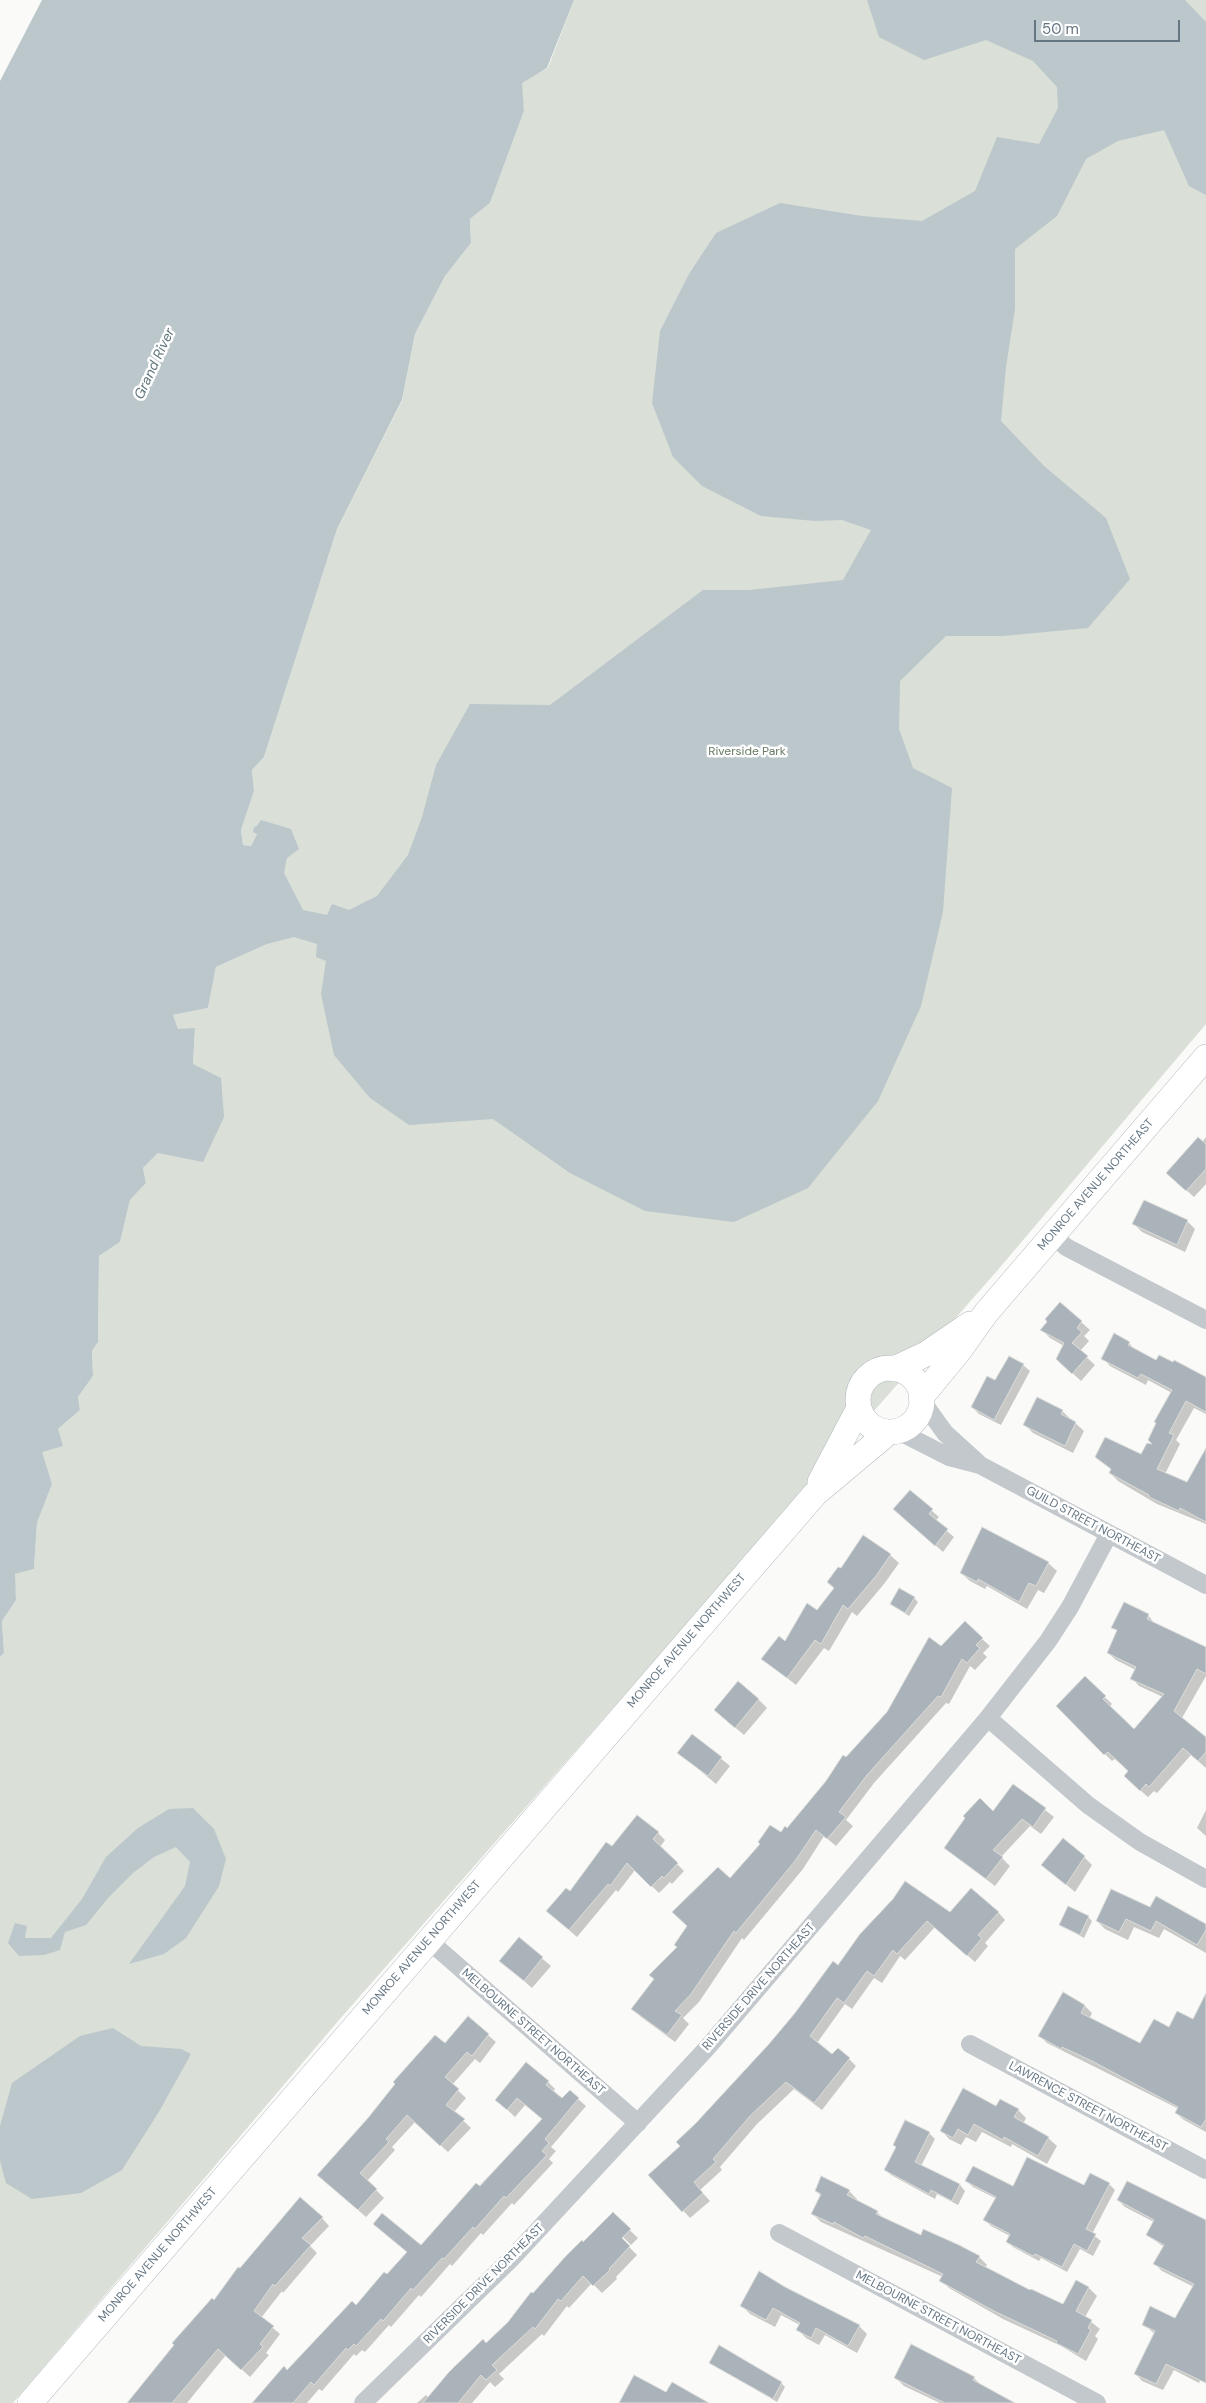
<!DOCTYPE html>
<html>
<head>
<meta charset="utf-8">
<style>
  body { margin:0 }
  #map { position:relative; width:1206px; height:2403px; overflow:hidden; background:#fafaf8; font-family:"DM Sans",sans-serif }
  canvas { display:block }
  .scale { position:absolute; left:1034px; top:20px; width:146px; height:22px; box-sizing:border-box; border:2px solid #657683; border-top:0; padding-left:6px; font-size:15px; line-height:18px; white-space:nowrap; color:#657683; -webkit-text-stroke:4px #fff; paint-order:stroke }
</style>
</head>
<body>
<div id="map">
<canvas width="1206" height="2403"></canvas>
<div class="scale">50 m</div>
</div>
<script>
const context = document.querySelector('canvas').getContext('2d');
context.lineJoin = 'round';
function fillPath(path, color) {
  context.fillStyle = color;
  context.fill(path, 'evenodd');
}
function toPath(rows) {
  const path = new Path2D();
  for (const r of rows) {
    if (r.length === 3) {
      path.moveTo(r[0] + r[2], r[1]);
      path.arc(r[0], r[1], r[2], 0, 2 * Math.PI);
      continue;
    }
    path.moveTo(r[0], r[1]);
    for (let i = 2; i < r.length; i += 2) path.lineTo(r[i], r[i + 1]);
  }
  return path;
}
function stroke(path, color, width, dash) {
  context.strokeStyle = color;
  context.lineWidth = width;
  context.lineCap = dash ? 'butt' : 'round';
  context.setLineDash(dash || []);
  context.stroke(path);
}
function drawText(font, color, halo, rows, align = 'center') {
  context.font = font + ' "DM Sans",sans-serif';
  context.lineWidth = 5;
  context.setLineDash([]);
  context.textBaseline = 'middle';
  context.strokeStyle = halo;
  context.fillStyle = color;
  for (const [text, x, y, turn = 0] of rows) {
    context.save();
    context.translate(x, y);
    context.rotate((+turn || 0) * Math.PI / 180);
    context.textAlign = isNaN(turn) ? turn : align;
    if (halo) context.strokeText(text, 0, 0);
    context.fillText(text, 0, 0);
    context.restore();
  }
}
fillPath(toPath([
  [574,0,1206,0,1206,1024,996,1272,339,2020,13,2403,0,2403,0,1657,4,1653,2,1621,16,1600,14,1574,34,1569,37,1523,52,1484,41,1452,58,1429,80,1410,78,1397,93,1376,92,1351,98,1342,99,1256,120,1242,130,1200,146,1183,143,1168,158,1153,193,1064,195,1029,178,1029,173,1015,208,1008,216,967,267,944,287,858,257,834,251,846,243,845,241,830,254,791,252,770,264,757,337,529,402,401,415,334,445,276,471,243,470,219,490,203,524,111,521,82,548,68]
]), '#dadfd7');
fillPath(toPath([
  [42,0,574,0,547,68,522,83,524,111,490,203,470,219,471,243,445,276,415,334,402,400,337,529,264,757,252,770,254,791,241,830,243,845,251,846,257,834,253,832,254,827,257,826,261,820,291,829,299,849,287,858,284,873,303,910,327,915,332,904,349,910,377,896,408,855,422,817,436,765,470,704,550,705,703,590,749,590,843,580,871,530,842,520,815,521,761,516,702,486,673,457,652,403,660,331,689,274,716,233,780,203,862,216,922,221,975,191,997,137,1039,144,1058,108,1057,87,1033,61,986,40,924,60,879,37,867,0,1185,0,1206,22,1206,195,1189,186,1164,130,1118,141,1086,159,1057,216,1015,249,1015,309,1006,367,1001,421,1044,466,1106,518,1130,579,1088,628,1003,636,946,636,900,681,899,729,913,768,952,788,943,912,921,1006,878,1101,808,1188,734,1222,645,1211,570,1173,493,1119,409,1125,370,1098,334,1055,321,994,326,961,316,957,317,944,294,937,267,944,216,967,208,1008,173,1015,178,1029,195,1028,193,1064,221,1078,224,1117,203,1162,158,1153,143,1168,146,1183,130,1200,120,1242,99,1256,98,1342,92,1351,93,1376,78,1397,80,1410,58,1429,63,1446,42,1452,52,1484,37,1523,34,1569,15,1574,16,1600,2,1621,4,1653,0,1657,0,81],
  [193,1808,214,1829,226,1859,219,1886,186,1938,164,1954,129,1964,185,1886,190,1862,176,1847,154,1857,133,1873,108,1898,86,1925,65,1932,60,1950,44,1955,19,1956,8,1943,15,1923,27,1926,25,1938,51,1938,82,1899,106,1857,138,1828,169,1809],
  [113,2028,141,2046,181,2049,191,2054,160,2110,122,2170,81,2193,32,2199,6,2183,0,2161,0,2126,12,2083,80,2036]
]), '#bbc7cb');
fillPath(toPath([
  [1206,1137,1206,1184,1194,1197,1175,1180],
  [1187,1221,1195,1229,1185,1252,1142,1232,1134,1224],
  [1061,1304,1090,1330,1084,1336,1089,1341,1080,1351,1095,1365,1081,1381,1066,1367,1064,1346,1050,1338,1042,1330],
  [1129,1343,1136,1351,1206,1383,1206,1414,1194,1408,1176,1440,1180,1444,1165,1474,1187,1484,1206,1450,1206,1524,1157,1504,1118,1481,1110,1473,1112,1470,1096,1457,1142,1455,1155,1445,1172,1393,1148,1380,1146,1385,1110,1366,1103,1358],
  [1023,1365,1030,1371,1001,1425,979,1414,972,1407],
  [1062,1411,1084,1431,1073,1453,1033,1433,1025,1425],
  [910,1492,939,1517,935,1521,954,1537,943,1552,902,1516],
  [890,1555,899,1563,884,1584,857,1616,852,1612,829,1651,824,1648,796,1685,763,1659,786,1642,818,1611,835,1588,841,1570],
  [1048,1563,1057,1571,1044,1593,1038,1590,1027,1609,987,1586,985,1589,970,1581,961,1573],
  [914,1598,918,1602,909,1616,891,1604],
  [1148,1615,1155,1624,1206,1649,1206,1676,1182,1718,1206,1739,1206,1768,1191,1755,1157,1793,1154,1791,1148,1797,1133,1784,1130,1771,1116,1758,1112,1761,1057,1706,1085,1678,1112,1704,1109,1707,1134,1731,1163,1697,1139,1686,1132,1678,1136,1670,1116,1660,1108,1653,1118,1632,1113,1627],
  [982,1639,990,1646,983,1653,987,1657,975,1670,970,1666,949,1704,946,1703,874,1783,846,1820,853,1826,836,1846,824,1836,803,1869,744,1940,742,1938,699,2002,683,2018,689,2024,675,2042,641,2017,633,2009,730,1880,787,1829,941,1648],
  [759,1700,767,1708,744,1735,724,1718],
  [692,1735,730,1766,716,1784,679,1753],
  [1013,1785,1054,1817,1041,1834,1030,1826,1001,1857,1010,1866,995,1886,945,1848,993,1813],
  [1206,1810,1206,1836,1197,1828],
  [658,1833,665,1840,660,1847,684,1871,672,1884,670,1882,659,1893,635,1870,618,1892,616,1890,577,1937,555,1918,570,1893,612,1848],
  [1084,1857,1092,1865,1075,1892,1043,1865],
  [1150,1909,1206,1925,1206,1953,1164,1929,1159,1938,1134,1927,1128,1940,1105,1929,1097,1921],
  [998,1912,1005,1920,985,1943,988,1946,975,1962,935,1927,905,1960,900,1956,882,1983,874,1978,852,2009,845,2004,817,2043,832,2056,849,2059,856,2066,822,2110,794,2089,757,2124,720,2167,722,2170,700,2190,710,2201,690,2218,650,2175,682,2147,697,2124,839,1967,861,1935,950,1914],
  [1088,1917,1092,1921,1084,1938,1060,1925],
  [519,1939,551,1966,532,1988,501,1961],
  [1063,1994,1085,2006,1092,2013,1089,2019,1141,2045,1170,2029,1194,2021,1206,1999,1206,2132,1184,2120,1176,2113,1179,2109,1047,2043,1040,2036],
  [468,2018,496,2042,480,2063,475,2059,452,2085,466,2098,454,2112,471,2128,448,2152,415,2122,392,2147,395,2150,367,2181,384,2198,366,2217,326,2182],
  [548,2082,555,2089,553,2092,562,2100,578,2099,586,2106,551,2147,556,2151,549,2159,553,2163,514,2205,512,2203,483,2235,481,2233,452,2266,450,2264,421,2297,419,2295,391,2327,389,2325,365,2352,362,2350,356,2356,354,2354,322,2391,319,2389,307,2403,253,2403,387,2276,408,2253,382,2231,421,2247,543,2119,525,2105,515,2117,497,2100],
  [997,2108,1018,2110,1026,2118,1023,2124,1048,2138,1057,2146,1047,2164,1012,2144,1011,2147,982,2132,976,2142,966,2137,961,2145,949,2139,941,2130],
  [929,2133,935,2139,921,2166,960,2185,965,2191,958,2205,937,2194,935,2199,891,2175,885,2170],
  [967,2181,1013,2188,1109,2184,1115,2190,1092,2234,1101,2241,1093,2256,1080,2249,1067,2272,1041,2258,1039,2261,1013,2247,1007,2242,1010,2236,991,2226,985,2220,997,2199,973,2187],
  [816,2191,849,2191,857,2199,856,2201,877,2212,884,2219,921,2237,979,2257,987,2265,985,2268,1031,2292,1064,2305,1077,2282,1089,2288,1097,2296,1085,2317,1100,2329,1095,2336,1098,2339,1086,2361,1061,2346,1003,2319,949,2288,941,2280,943,2277,821,2222,813,2214,821,2196],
  [1118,2200,1165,2203,1166,2200,1206,2221,1206,2368,1199,2383,1174,2370,1163,2390,1142,2381,1135,2373,1155,2334,1143,2324,1175,2320,1194,2287,1162,2271,1155,2264,1164,2247,1147,2235,1154,2222,1125,2207],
  [613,2214,638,2238,631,2245,619,2233,617,2235,637,2255,616,2277,617,2279,602,2293,592,2283,569,2308,567,2306,544,2336,542,2334,499,2374,504,2379,495,2387,490,2382,472,2403,417,2403,426,2395,429,2398,509,2323],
  [322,2218,329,2226,310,2246,317,2253,283,2293,282,2291,261,2318,280,2334,266,2353,269,2355,250,2377,226,2355,187,2403,144,2403,214,2302,240,2270],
  [784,2288,859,2326,867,2334,857,2353,825,2335,819,2345,806,2338,798,2330,800,2325,781,2315,775,2327,750,2314,742,2306],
  [710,2363,781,2383,785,2387,777,2402],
  [896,2378,974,2378,983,2387,1011,2403,940,2403,904,2386]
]), '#0003');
const building = toPath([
  [1198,1137,1206,1144,1206,1169,1186,1191,1166,1173,1198,1137],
  [1144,1200,1188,1220,1177,1245,1132,1224,1144,1200],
  [1060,1302,1082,1321,1077,1328,1082,1332,1072,1343,1088,1356,1072,1374,1056,1359,1064,1343,1040,1330,1047,1322,1045,1319,1060,1302],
  [1114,1333,1130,1342,1128,1345,1156,1360,1159,1355,1173,1362,1174,1360,1206,1377,1206,1412,1186,1401,1169,1433,1174,1435,1157,1469,1187,1482,1206,1448,1206,1522,1180,1508,1179,1511,1149,1497,1149,1495,1109,1473,1111,1469,1095,1457,1105,1437,1141,1454,1147,1443,1152,1444,1148,1440,1156,1423,1154,1422,1172,1390,1141,1374,1138,1378,1101,1359,1114,1333],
  [1009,1356,1024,1364,994,1420,971,1407,987,1376,995,1380,1009,1356],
  [1037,1397,1063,1410,1061,1414,1076,1422,1065,1446,1023,1425,1037,1397],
  [910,1490,933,1509,929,1514,948,1529,935,1546,893,1509,910,1490],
  [982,1527,1049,1562,1036,1586,1029,1583,1019,1602,978,1579,977,1582,960,1573,982,1527],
  [863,1535,891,1554,876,1576,848,1609,843,1605,821,1644,815,1640,787,1678,761,1659,779,1636,785,1641,807,1603,817,1610,834,1588,827,1582,838,1567,841,1568,863,1535],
  [899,1588,915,1597,905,1613,890,1604,899,1588],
  [1124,1602,1149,1614,1147,1619,1206,1647,1206,1674,1197,1669,1174,1711,1206,1737,1206,1752,1198,1761,1183,1748,1149,1787,1146,1784,1140,1791,1124,1776,1128,1771,1108,1752,1104,1755,1056,1706,1085,1676,1106,1696,1103,1699,1134,1729,1164,1694,1130,1679,1136,1667,1107,1653,1117,1630,1111,1628,1124,1602],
  [965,1621,983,1638,976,1645,980,1648,967,1663,962,1659,941,1697,938,1696,867,1775,839,1812,846,1817,827,1839,816,1830,795,1861,736,1933,734,1931,691,1994,675,2011,682,2015,667,2035,631,2009,654,1979,649,1975,677,1947,674,1945,687,1926,672,1912,718,1867,730,1878,760,1844,758,1842,770,1825,781,1832,785,1826,787,1828,826,1781,843,1755,846,1757,887,1712,929,1637,941,1646,965,1621],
  [738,1681,759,1699,735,1728,714,1710,738,1681],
  [692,1734,722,1757,708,1776,677,1753,692,1734],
  [1013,1784,1046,1808,1033,1827,1022,1819,993,1850,1003,1857,986,1879,944,1848,965,1818,963,1816,980,1798,993,1811,1013,1784],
  [637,1815,659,1832,653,1839,678,1863,664,1878,662,1876,651,1887,627,1863,610,1886,608,1884,569,1930,546,1911,566,1888,570,1891,606,1842,612,1846,637,1815],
  [1063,1838,1085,1856,1066,1885,1041,1865,1063,1838],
  [905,1881,950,1912,971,1888,999,1912,978,1935,982,1938,967,1956,927,1921,897,1954,893,1950,874,1976,867,1971,844,2003,837,1998,810,2036,832,2054,838,2048,850,2058,814,2103,786,2082,750,2116,713,2159,716,2162,694,2182,703,2193,682,2212,648,2175,680,2146,676,2142,696,2123,769,2044,795,2013,833,1961,838,1965,860,1934,893,1899,905,1881],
  [1111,1889,1150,1907,1156,1896,1206,1924,1206,1930,1197,1945,1156,1921,1151,1931,1126,1919,1119,1932,1096,1921,1111,1889],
  [1068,1906,1089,1916,1080,1935,1059,1925,1068,1906],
  [519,1937,543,1957,524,1981,499,1961,519,1937],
  [1063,1992,1085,2005,1081,2013,1140,2043,1154,2019,1169,2027,1177,2011,1193,2019,1206,1993,1206,2119,1201,2127,1175,2113,1178,2107,1092,2061,1062,2047,1061,2049,1038,2036,1063,1992],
  [468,2016,489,2034,472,2056,467,2052,445,2077,459,2089,446,2105,465,2119,440,2146,407,2115,386,2139,389,2142,360,2173,377,2189,358,2210,317,2175,368,2118,395,2084,393,2082,435,2035,445,2043,468,2016],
  [526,2062,549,2081,546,2085,562,2098,570,2090,579,2098,545,2139,549,2143,542,2151,547,2155,506,2198,504,2196,475,2229,473,2227,444,2259,442,2258,413,2290,411,2288,383,2321,381,2319,356,2346,354,2344,348,2350,346,2348,314,2385,311,2382,293,2403,252,2403,284,2366,287,2370,352,2301,356,2305,384,2272,387,2274,407,2252,373,2224,382,2213,421,2245,476,2183,480,2186,542,2119,517,2098,507,2110,495,2100,526,2062],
  [963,2088,996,2106,1000,2099,1019,2109,1014,2117,1049,2137,1038,2156,1004,2137,1003,2140,974,2124,968,2135,958,2129,953,2138,940,2131,963,2088],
  [905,2120,930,2132,915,2162,960,2184,952,2201,931,2190,929,2194,884,2170,896,2147,893,2145,905,2120],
  [1027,2157,1084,2185,1090,2173,1110,2183,1086,2229,1096,2234,1087,2251,1074,2244,1062,2267,1035,2254,1033,2256,1006,2242,1010,2234,983,2220,996,2197,965,2181,973,2166,1013,2186,1027,2157],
  [821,2176,850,2190,847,2195,878,2211,876,2214,921,2235,923,2229,959,2245,980,2256,976,2262,1030,2290,1031,2289,1063,2304,1076,2280,1089,2287,1076,2311,1092,2320,1088,2328,1091,2330,1078,2354,1056,2343,1057,2341,994,2311,939,2281,943,2274,865,2236,863,2238,834,2222,833,2224,811,2214,821,2194,815,2191,821,2176],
  [1127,2181,1206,2220,1206,2383,1166,2364,1156,2384,1134,2374,1155,2331,1142,2325,1150,2306,1175,2318,1194,2284,1153,2264,1164,2245,1146,2235,1154,2220,1117,2200,1127,2181],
  [300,2197,323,2217,302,2238,311,2245,275,2286,273,2284,254,2311,274,2326,260,2344,263,2347,241,2370,218,2349,172,2403,127,2403,174,2345,172,2343,212,2298,214,2300,238,2267,240,2268,300,2197],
  [613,2212,631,2229,622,2238,630,2246,609,2269,610,2270,593,2286,583,2276,561,2301,558,2299,535,2329,533,2327,492,2365,497,2370,486,2380,481,2375,458,2403,423,2403,449,2372,483,2339,486,2343,508,2322,531,2292,533,2293,565,2257,582,2240,583,2242,613,2212],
  [759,2271,785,2287,860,2325,848,2346,816,2328,811,2338,796,2330,800,2323,773,2308,766,2320,740,2306,759,2271],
  [911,2344,975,2377,973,2380,1015,2403,945,2403,894,2378,911,2344],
  [719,2345,782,2382,773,2399,709,2363,719,2345],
  [634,2375,666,2392,672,2382,709,2403,619,2403,634,2375]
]);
fillPath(building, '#aab3b9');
stroke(building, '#dcdcda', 1);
const secondary = toPath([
  [890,1400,32],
  [894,1369,926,1354,970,1324],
  [921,1397,959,1351,986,1313,1206,1057],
  [820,1482,859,1408],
  [30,2403,815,1494,889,1432]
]);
stroke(secondary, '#b3babf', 26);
stroke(toPath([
  [1053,1235,1066,1247,1206,1320],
  [922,1401,945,1433,978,1463],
  [898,1431,949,1457,980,1465,1206,1585],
  [988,1718,1088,1805,1140,1842,1206,1879],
  [428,1940,638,2123],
  [970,2044,1206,2170],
  [779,2233,1097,2403],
  [363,2403,512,2258,707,2048,988,1718,1048,1641,1070,1607,1109,1534]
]), '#c3c8cc', 18);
stroke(secondary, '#fff', 25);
drawText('12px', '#687a64', '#fff', [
  ["Riverside Park",747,752]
]);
drawText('12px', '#657683', '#fff', [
  ["MONROE AVENUE NORTHEAST",1096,1185,-49],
  ["GUILD STREET NORTHEAST",1093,1525,28],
  ["MONROE AVENUE NORTHWEST",687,1641,-49],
  ["MONROE AVENUE NORTHWEST",422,1948,-49],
  ["RIVERSIDE DRIVE NORTHEAST",759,1987,-49],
  ["MELBOURNE STREET NORTHEAST",533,2032,41],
  ["LAWRENCE STREET NORTHEAST",1088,2107,28],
  ["MONROE AVENUE NORTHWEST",158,2255,-49],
  ["RIVERSIDE DRIVE NORTHEAST",484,2284,-45],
  ["MELBOURNE STREET NORTHEAST",938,2318,28]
]);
drawText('italic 14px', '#60757c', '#fff', [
  ["Grand River",155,364,-65]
]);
</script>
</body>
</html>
